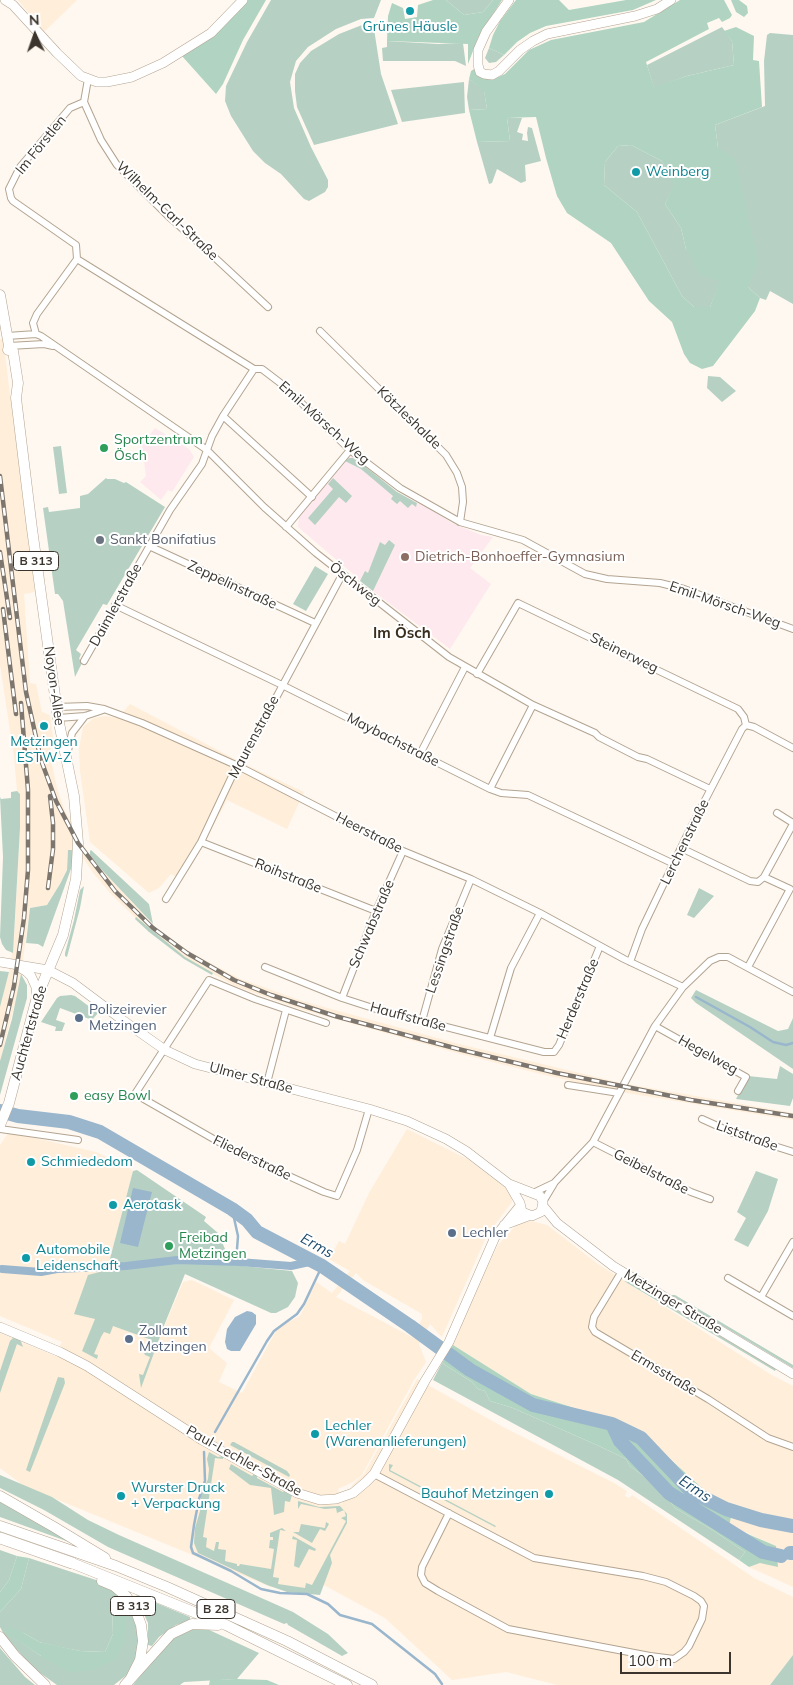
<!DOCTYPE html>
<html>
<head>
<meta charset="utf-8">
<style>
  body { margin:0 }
  #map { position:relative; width:793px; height:1685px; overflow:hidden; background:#fff8f0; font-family:Mulish,sans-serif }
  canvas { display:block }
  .north { position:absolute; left:10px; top:10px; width:50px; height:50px; -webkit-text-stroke:4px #fff; paint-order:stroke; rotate:357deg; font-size:14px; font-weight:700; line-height:20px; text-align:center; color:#3b352d }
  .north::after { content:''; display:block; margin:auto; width:18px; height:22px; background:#3b352d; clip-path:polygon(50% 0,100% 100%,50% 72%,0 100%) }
  .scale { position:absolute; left:620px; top:1652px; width:111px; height:22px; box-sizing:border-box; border:2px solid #3b352d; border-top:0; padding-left:6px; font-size:15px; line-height:18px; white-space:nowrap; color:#3b352d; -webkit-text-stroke:4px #fff; paint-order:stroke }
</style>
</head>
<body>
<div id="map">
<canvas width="793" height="1685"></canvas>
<div class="north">N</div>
<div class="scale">100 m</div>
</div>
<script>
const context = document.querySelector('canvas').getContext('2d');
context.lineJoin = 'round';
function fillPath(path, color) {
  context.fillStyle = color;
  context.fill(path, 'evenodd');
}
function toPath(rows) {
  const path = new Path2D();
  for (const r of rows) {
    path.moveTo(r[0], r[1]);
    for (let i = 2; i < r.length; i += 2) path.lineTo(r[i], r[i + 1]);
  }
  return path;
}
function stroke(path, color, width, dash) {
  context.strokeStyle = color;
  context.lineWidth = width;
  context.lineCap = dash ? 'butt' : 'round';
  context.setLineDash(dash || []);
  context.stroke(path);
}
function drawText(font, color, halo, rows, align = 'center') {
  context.font = font + ' Mulish,sans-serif';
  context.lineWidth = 4;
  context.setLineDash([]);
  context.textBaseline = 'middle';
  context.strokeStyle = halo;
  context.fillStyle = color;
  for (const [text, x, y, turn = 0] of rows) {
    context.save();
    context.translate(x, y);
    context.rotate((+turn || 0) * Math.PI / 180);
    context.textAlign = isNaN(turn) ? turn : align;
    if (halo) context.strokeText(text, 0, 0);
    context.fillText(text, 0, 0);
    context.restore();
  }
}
fillPath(toPath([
  [18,0,77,0,44,32],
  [0,339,3,339,35,592,24,594,30,683,36,684,42,712,50,715,54,744,49,751,57,788,64,809,85,849,101,869,157,929,190,952,238,978,302,1001,459,1044,621,1083,793,1113,793,1120,621,1092,545,1075,457,1053,300,1009,235,986,184,958,151,933,111,894,94,874,73,843,73,850,68,850,67,869,60,884,47,905,30,908,19,988,0,1061,0,1007,9,972,14,941,20,828,20,794,17,791,14,757,0,665],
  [130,704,246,765,304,792,287,829,227,800,192,865,182,880,171,874,159,888,149,893,90,842,80,771,79,749,83,727,94,718,106,716,118,718],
  [407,1129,469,1160,507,1189,512,1197,512,1202,487,1235,442,1337,430,1324,419,1344,426,1362,414,1380,362,1475,353,1482,338,1489,341,1505,353,1484,364,1474,417,1379,505,1428,614,1483,627,1491,625,1496,629,1498,632,1495,754,1578,793,1597,793,1655,770,1685,557,1685,506,1672,452,1680,385,1618,318,1582,312,1592,271,1587,24,1486,0,1468,0,1333,55,1356,62,1342,0,1316,0,1145,9,1132,96,1152,126,1166,133,1171,107,1270,97,1318,161,1334,183,1282,192,1280,234,1300,209,1348,227,1363,219,1382,242,1393,278,1327,300,1316,316,1282,332,1293,350,1271,329,1259,339,1241,345,1244,369,1193],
  [356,1273,363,1280,422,1314,422,1319,412,1337,336,1297],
  [531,1221,547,1225,598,1264,770,1374,793,1386,793,1587,749,1567,760,1563,776,1546,729,1525,733,1508,713,1498,637,1428,531,1394,453,1345,474,1294,498,1245,517,1224]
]), '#ffeed9');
fillPath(toPath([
  [155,428,189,449,194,457,172,492,168,490,161,500,140,482,146,476,142,445],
  [351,455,397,492,417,503,426,506,452,523,481,535,493,537,470,568,491,584,450,649,373,591,298,527,299,517]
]), '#fee9ee');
fillPath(toPath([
  [271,0,381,0,374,18,361,19,336,29,308,47,296,61,290,82,294,108,311,147,328,180,328,187,325,192,309,201,304,199,281,174,265,163,253,151,231,116,225,101,226,86,247,42],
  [446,0,493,0,483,12,464,15],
  [369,24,374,29,381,74,398,124,314,145,297,107,295,91,295,74,300,63,311,51,339,34,362,25],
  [722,27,732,41,734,65,687,76,654,88,647,65],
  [770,33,793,35,793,304,770,291,766,300,760,298,748,287,718,148,715,125,765,106,764,61,767,35],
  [387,41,438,44,463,43,466,66,455,61,383,61,382,48,387,47],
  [489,48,504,55,496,62,489,63,485,58],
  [469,79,484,90,487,109,469,110,467,97],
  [464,82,465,113,402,122,391,90],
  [507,118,522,118,517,132,523,134,522,140,528,141,527,133,528,127,532,128,541,161,525,165,526,181,521,183,497,169,492,183,489,184,477,142,510,141],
  [631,145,662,161,675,185,665,204,681,228,686,249,721,281,710,307,694,307,682,296,637,212,604,185,605,162,618,146],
  [708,376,720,377,736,391,722,402,707,388],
  [61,446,67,493,59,494,53,447],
  [349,458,353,458,357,460,397,492,417,503,416,507,412,504,408,508,400,501,397,504,391,499,393,496,361,469,345,461],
  [106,478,107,479,115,479,124,483,126,482,165,507,107,605,103,604,76,650,81,654,79,659,83,661,75,677,63,601,58,594,55,594,43,508,48,507,49,512,80,508,80,496,88,494],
  [333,478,352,496,346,503,339,497,315,525,308,518,333,489,328,484],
  [389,540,395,545,373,591,360,581,365,571,368,573,380,542,385,545],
  [315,566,328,574,306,611,293,604],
  [17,791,20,794,20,828,13,953,6,950,2,944,0,937,3,857,0,797,1,799,11,798,11,792],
  [68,850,73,850,72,866,43,947,38,944,26,943,30,908,47,905,60,884,67,870],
  [91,850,149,904,153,924,101,869,90,855,90,851],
  [84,886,80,908,67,957,65,956,65,953,74,920,80,890],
  [699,888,714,896,694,918,687,915],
  [136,917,185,957,213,973,212,975,184,959,149,932,135,919],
  [0,971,9,972,0,1007],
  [21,974,27,985,27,998,0,1095,0,1061,12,1019],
  [696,990,778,1031,788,1029,793,1018,793,1069,696,1003,691,998],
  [71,995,75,996,98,1013,92,1020,60,1008,56,1020,65,1023,62,1031,55,1031,56,1027,41,1022,57,998,60,996],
  [780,1066,793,1074,793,1098,790,1106,736,1099,748,1076,777,1079],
  [137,1170,206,1217,204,1221,218,1233,232,1265,292,1271,298,1283,295,1297,288,1307,276,1313,271,1313,185,1274,161,1333,161,1334,141,1388,139,1374,143,1375,150,1357,145,1355,144,1353,149,1339,113,1326,110,1334,104,1332,101,1337,94,1354,98,1355,97,1359,82,1351,95,1319,74,1314,88,1275,107,1270,133,1171],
  [756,1171,778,1179,768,1211,748,1247,734,1240,746,1218,737,1212],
  [624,1281,629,1282,776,1369,775,1371],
  [671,1295,675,1295,793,1365,793,1368],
  [13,1338,20,1339,23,1347,17,1344,0,1393,0,1371,10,1341],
  [442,1363,472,1382,478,1389,485,1391,490,1401,513,1408,599,1446,626,1459,630,1466,661,1489,675,1508,711,1529,745,1552,739,1560,618,1480,433,1380],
  [58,1377,64,1378,65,1383,30,1472,26,1470],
  [232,1442,234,1442,287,1471,290,1475,289,1477,230,1445],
  [209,1452,218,1457,223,1456,223,1459,215,1458,203,1537,207,1538,206,1547,214,1551,216,1542,219,1542,218,1549,226,1550,225,1561,237,1564,237,1566,239,1566,240,1564,271,1569,274,1549,269,1548,270,1540,273,1540,273,1537,270,1537,270,1533,282,1528,286,1531,280,1530,273,1577,279,1578,278,1584,305,1588,306,1583,312,1585,346,1521,341,1518,346,1516,344,1510,337,1513,336,1508,325,1509,301,1504,298,1509,298,1501,319,1507,340,1506,347,1514,347,1523,330,1555,332,1563,320,1595,287,1592,267,1585,198,1553,194,1543,195,1528,200,1511,201,1496,208,1479,209,1469,207,1459],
  [231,1464,252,1476,254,1474,257,1475,257,1478,283,1492,285,1490,292,1495,290,1502,285,1501,284,1512,274,1515,271,1488,250,1485,229,1469],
  [389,1464,393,1465,390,1470,496,1526,495,1527,389,1471],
  [0,1475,52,1497,88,1520,119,1535,293,1612,328,1634,348,1653,342,1656,288,1625,287,1623,284,1624,108,1547,44,1510,0,1488],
  [0,1501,52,1530,69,1542,0,1517],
  [326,1522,329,1524,325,1531,320,1529,312,1543,293,1532,299,1532,301,1524,325,1528],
  [293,1536,316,1549,315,1551,309,1549,299,1568,294,1566,297,1540,292,1539],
  [0,1550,17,1556,9,1580,0,1592],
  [29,1558,96,1580,112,1590,129,1606,138,1625,139,1641,136,1659,128,1674,119,1681,114,1685,57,1685,33,1668,4,1635,0,1627,0,1612,21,1589],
  [112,1600,116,1659,41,1656,5,1631,24,1633,39,1642,55,1646,80,1651,105,1652,113,1634],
  [137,1595,190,1617,190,1621,176,1625,159,1637,152,1646,148,1645,148,1623,142,1610,134,1599],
  [205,1628,259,1653,237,1679,184,1682,180,1685,133,1685,167,1641,190,1629],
  [0,1648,25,1677,35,1685,0,1685],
  [793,1655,793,1685,770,1685]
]), '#b6d1c3');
fillPath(toPath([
  [246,0,266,0,243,40,223,84,216,94,182,56],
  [433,0,446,0,464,15,483,12,493,0,502,0,478,38,468,64,468,44,387,41,388,16,392,3,403,8,405,19,417,17,418,5],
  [516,0,559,0,569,10,626,0,656,0,633,10,546,26,530,33,517,42,504,55,489,48,493,35,500,21],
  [680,0,724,0,732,15,730,18,722,22,719,18,707,23,709,29,646,62,654,87,687,76,734,65,732,41,724,31,736,27,754,36,753,60,759,61,762,107,715,125,718,148,735,159,758,262,748,287,760,298,755,311,713,366,702,369,690,363,684,354,672,322,649,301,611,243,567,213,557,196,546,158,536,117,507,118,510,141,477,142,469,110,487,109,484,91,469,79,471,71,474,69,480,76,491,80,505,74,529,50,551,40,644,22],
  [631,145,662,161,674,185,665,204,681,228,686,249,701,275,720,281,710,307,694,307,682,296,637,212,604,185,605,162,618,146],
  [731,0,739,0,747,6,748,13,744,17,736,12],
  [453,1345,531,1394,636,1428,713,1498,733,1508,729,1526,776,1546,778,1567,760,1563,749,1567,739,1560,745,1552,711,1529,675,1508,661,1489,630,1466,626,1459,599,1446,513,1408,490,1401,485,1391,478,1389,472,1382,442,1363],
  [17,1556,29,1558,21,1589,0,1612,0,1592,9,1580],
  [117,1599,126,1618,124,1642,116,1659,93,1670,69,1672,41,1656,5,1632,9,1627,24,1633,39,1642,80,1651,105,1652,113,1634,112,1600],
  [237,1679,267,1680,279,1685,209,1685,210,1680]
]), '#b0d4c1');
fillPath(toPath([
  [133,1188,152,1192,138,1247,120,1243],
  [247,1311,252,1312,256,1315,256,1324,240,1351,231,1351,227,1349,225,1342,227,1329,235,1317]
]), '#99b6cd');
stroke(toPath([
  [696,997,750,1027,773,1042,786,1045,793,1043],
  [232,1209,238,1236,237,1249],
  [215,1432,267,1341,274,1331,297,1314,304,1304,322,1266],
  [204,1452,205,1481,199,1499,194,1525,191,1547,193,1553,231,1571,261,1589,280,1593,307,1594,328,1604,340,1615,372,1624,435,1674,442,1684]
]), '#99b6cd', 2.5);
stroke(toPath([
  [2,1269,41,1272,57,1269,126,1266,177,1260,239,1262,291,1266,314,1261]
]), '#99b6cd', 8);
stroke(toPath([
  [0,1111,18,1116,69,1122,100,1132,232,1209,247,1220,257,1232,322,1266,410,1326,470,1370,533,1405,612,1424,641,1438,692,1492,726,1509,761,1520,793,1526],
  [612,1424,620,1441,669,1493,763,1552,781,1556],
  [790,1553,793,1553]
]), '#99b6cd', 14);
const street = toPath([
  [84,102,70,108,32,153,20,167,9,189,11,198,13,201,76,245,77,259,254,369,262,369,283,385,350,450,400,488,460,522,523,540,585,574,607,579,660,583,684,589,793,629],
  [84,102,101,140,117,165,167,215,212,255,268,307],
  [84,102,88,79],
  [320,331,446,455,457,473,462,487,463,502,460,522],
  [36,334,33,323,37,314,77,259],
  [7,336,36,334,41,336,207,450,264,507,316,553,449,657,533,705,595,733,599,737,638,757,647,759,710,789],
  [9,346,44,344,53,346],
  [223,416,312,497],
  [286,527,350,450],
  [149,546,315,623],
  [115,605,282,685,490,789,501,793,528,795,674,864],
  [84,661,170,510,202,464,212,436,223,416,254,369],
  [477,674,518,603,738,709,744,717,746,725],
  [56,707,87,706,104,709,142,723,238,766,403,851,471,879,540,913,624,959,683,987],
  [58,718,85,716,103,710],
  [746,725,754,727,793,748],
  [420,754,465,667],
  [67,755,72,733,85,716],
  [490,789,533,705],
  [777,813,793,823],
  [201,842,376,911],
  [681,848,750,881,758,882,764,877,793,824],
  [166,899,201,842,233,774,242,761,342,575],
  [630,962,642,929,689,831,742,729,746,725],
  [265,967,342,998,376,1009,544,1052,554,1052,559,1045,600,946],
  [748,967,790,889,764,877],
  [342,998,376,911,403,851],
  [422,1021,442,949,471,879],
  [326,1023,255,999,209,980,135,1094,238,1153,324,1192,337,1196,357,1150,369,1109],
  [655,1026,746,1077,738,1091],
  [490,1038,511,968,540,913],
  [267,1083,286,1010],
  [568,1085,619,1093],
  [702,1119,733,1133,793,1152],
  [0,1129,78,1140],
  [593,1142,691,1192,710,1199],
  [533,1193,554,1183],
  [543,1202,555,1182,593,1142,655,1026,683,987,710,961,719,957,728,957,793,992],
  [622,1271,594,1317,592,1327,595,1332,708,1399,768,1438,793,1447],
  [728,1278,793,1316],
  [761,1297,793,1242],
  [374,1474,534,1558,643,1576,666,1582,694,1596,701,1601,704,1606,702,1619,689,1646,684,1652,674,1659,650,1656,508,1629,438,1591,425,1583,421,1575,422,1567,449,1513]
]);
const secondary = toPath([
  [5,0,13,5,57,53,81,76,97,82,107,82,132,77,163,63,211,33,243,0],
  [509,0,486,32,478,50,478,65,480,72,484,74,492,75,499,71,520,50,533,41,547,34,635,16,657,9,671,0],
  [0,962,48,970,73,983,121,1019,165,1050,195,1064,369,1109,407,1121,446,1139,466,1151,509,1184,540,1196,543,1202,541,1212,532,1216,522,1212,520,1203,509,1184],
  [17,966,27,972,31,976,36,987,37,997],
  [543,1206,557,1223,613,1266,793,1374],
  [504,1225,528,1216],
  [0,1327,60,1352,87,1366,202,1440,297,1493,320,1500,336,1499,353,1493,366,1482,374,1474,425,1381,449,1342,495,1237,520,1206]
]);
const primary = toPath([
  [0,295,9,346,8,350],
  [0,1125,9,1103,37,997,63,935,76,879,78,843,74,796,58,718,32,529,16,398,18,383,13,351,9,346],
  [0,1496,54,1527,105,1558],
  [0,1526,116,1566,167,1587,287,1641,372,1685],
  [72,1563,226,1625,347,1685],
  [102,1581,114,1586,126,1596,136,1611,141,1625,143,1641,140,1660,131,1678],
  [0,1637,15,1656,45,1685],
  [125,1685,171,1634,192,1624,218,1625]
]);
const highway = toPath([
  [0,1538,72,1563]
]);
stroke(street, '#b3a491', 8);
stroke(secondary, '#b3a491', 10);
stroke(primary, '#b3a491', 11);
stroke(highway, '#b3a491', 12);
stroke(street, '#fff', 6);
stroke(secondary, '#fff', 9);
stroke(primary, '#fff', 10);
stroke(highway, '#fff', 11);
const rail = toPath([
  [0,476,26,692,41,760,56,801,78,843,115,891,153,928,187,953,234,980,271,995,335,1016,458,1049,557,1073,691,1100,793,1116],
  [0,552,10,618],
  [3,609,16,714],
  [48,888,53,849,53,823,50,796],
  [0,1045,14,986,24,918,28,870,28,790,21,703]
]);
stroke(rail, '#7c766e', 4.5);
stroke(rail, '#fff', 2.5, [8]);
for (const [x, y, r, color] of [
  [410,11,5,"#0f9aa8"],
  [636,172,5,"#0f9aa8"],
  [104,448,5,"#2e9e5b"],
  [100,540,5,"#6b7280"],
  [405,557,5,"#8d6e63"],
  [44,726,5,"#0f9aa8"],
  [79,1018,5,"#5c6f8a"],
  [74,1096,5,"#2e9e5b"],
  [31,1162,5,"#0f9aa8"],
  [113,1205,5,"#0f9aa8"],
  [452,1233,5,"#5c6f8a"],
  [169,1246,5,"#2e9e5b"],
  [26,1258,5,"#0f9aa8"],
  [129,1339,5,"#5c6f8a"],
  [315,1434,5,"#0f9aa8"],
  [549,1494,5,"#0f9aa8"],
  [121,1496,5,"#0f9aa8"]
]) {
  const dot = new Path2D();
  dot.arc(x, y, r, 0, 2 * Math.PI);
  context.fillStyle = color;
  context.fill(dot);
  stroke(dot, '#fff', 2);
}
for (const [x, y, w] of [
  [36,561,45],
  [133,1606,45],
  [216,1609,38]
]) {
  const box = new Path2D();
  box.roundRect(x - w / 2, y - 9.5, w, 19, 4);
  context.fillStyle = '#fff';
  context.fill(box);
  stroke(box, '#3b352d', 1);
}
drawText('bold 12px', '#3b352d', null, [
  ["B 313",36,561],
  ["B 313",133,1606],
  ["B 28",216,1609]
]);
drawText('14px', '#0d838f', '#fff', [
  ["Grünes Häusle",410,27,"center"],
  ["Weinberg",646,172],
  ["Metzingen",44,742,"center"],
  ["ESTW-Z",44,758,"center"],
  ["Schmiededom",41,1162],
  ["Aerotask",123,1205],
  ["Automobile",36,1250],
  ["Leidenschaft",36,1266],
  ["Lechler",325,1426],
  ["(Warenanlieferungen)",325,1442],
  ["Wurster Druck",131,1488],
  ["+ Verpackung",131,1504],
  ["Bauhof Metzingen",539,1494,"right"]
], 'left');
drawText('14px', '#3b352d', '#fff', [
  ["Im Förstlen",41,145,-51],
  ["Wilhelm-Carl-Straße",167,211,44],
  ["Kötzleshalde",409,418,44],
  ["Emil-Mörsch-Weg",324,423,42],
  ["Öschweg",355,584,38],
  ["Zeppelinstraße",232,585,25],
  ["Daimlerstraße",116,605,-61],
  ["Emil-Mörsch-Weg",725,605,19],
  ["Steinerweg",624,653,26],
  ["Noyon-Allee",54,686,82],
  ["Maurenstraße",254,737,-62],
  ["Maybachstraße",393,740,27],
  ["Heerstraße",369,833,27],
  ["Lerchenstraße",685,842,-64],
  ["Roihstraße",288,876,22],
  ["Schwabstraße",372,924,-67],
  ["Lessingstraße",445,950,-71],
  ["Herderstraße",578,999,-67],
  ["Hauffstraße",408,1017,15],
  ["Auchtertstraße",29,1033,-74],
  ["Hegelweg",708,1055,29],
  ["Ulmer Straße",251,1078,15],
  ["Liststraße",747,1136,20],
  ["Fliederstraße",252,1158,26],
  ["Geibelstraße",651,1172,27],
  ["Metzinger Straße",673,1302,31],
  ["Ermsstraße",664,1373,31],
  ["Paul-Lechler-Straße",244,1461,29]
]);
drawText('14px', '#27864d', '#fff', [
  ["Sportzentrum",114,440],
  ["Ösch",114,456],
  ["easy Bowl",84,1096],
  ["Freibad",179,1238],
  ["Metzingen",179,1254]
], 'left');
drawText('14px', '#5b616d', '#fff', [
  ["Sankt Bonifatius",110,540]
], 'left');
drawText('14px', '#785e54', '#fff', [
  ["Dietrich-Bonhoeffer-Gymnasium",415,557]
], 'left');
drawText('14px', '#4e5e75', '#fff', [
  ["Polizeirevier",89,1010],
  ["Metzingen",89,1026],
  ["Lechler",462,1233],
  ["Zollamt",139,1331],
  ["Metzingen",139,1347]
], 'left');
drawText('bold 15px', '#3a2f1f', '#fff', [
  ["Im Ösch",402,633]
]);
drawText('italic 15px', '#1d4b6d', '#fff', [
  ["Erms",317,1246,29],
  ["Erms",695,1489,34]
]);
</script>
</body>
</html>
